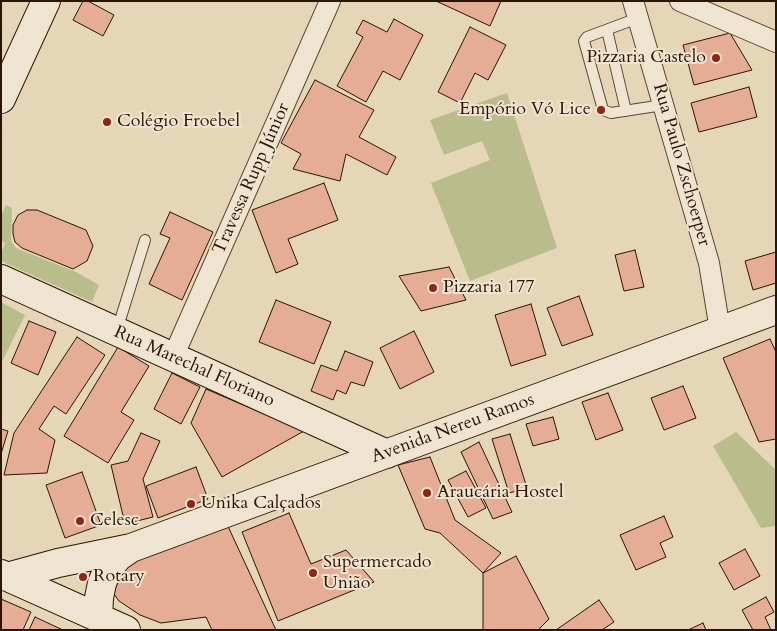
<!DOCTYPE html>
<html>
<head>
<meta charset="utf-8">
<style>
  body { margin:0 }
  #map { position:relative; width:777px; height:631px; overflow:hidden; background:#e6d6b8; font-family:Cardo,serif }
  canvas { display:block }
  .frame { position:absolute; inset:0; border:2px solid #2b1502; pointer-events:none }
</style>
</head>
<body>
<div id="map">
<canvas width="777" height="631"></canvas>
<div class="frame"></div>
</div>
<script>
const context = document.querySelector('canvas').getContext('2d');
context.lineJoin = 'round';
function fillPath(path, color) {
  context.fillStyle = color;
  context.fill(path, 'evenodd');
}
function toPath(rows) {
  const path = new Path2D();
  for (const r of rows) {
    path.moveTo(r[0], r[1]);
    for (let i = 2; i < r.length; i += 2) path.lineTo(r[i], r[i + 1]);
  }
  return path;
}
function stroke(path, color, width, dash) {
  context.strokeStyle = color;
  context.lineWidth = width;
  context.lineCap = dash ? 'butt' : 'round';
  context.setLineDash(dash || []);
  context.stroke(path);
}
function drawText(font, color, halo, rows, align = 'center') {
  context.font = font + ' Cardo,serif';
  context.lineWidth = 4;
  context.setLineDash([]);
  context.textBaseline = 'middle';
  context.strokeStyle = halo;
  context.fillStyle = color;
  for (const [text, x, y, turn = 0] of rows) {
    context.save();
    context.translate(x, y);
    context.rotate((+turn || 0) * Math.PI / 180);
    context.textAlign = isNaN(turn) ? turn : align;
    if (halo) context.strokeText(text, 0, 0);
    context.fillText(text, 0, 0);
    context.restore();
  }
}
fillPath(toPath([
  [507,93,557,248,470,281,431,183,490,160,482,141,444,155,430,120],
  [6,205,12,208,11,241,16,248,76,272,99,285,92,302,1,261,1,254,5,243,1,240,1,216],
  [1,302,25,315,1,364],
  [736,432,776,470,776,526,761,528,713,446]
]), '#b9bd8c');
const building = toPath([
  [83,1,88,1,114,15,103,36,73,20,83,1],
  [436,1,501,1,490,26,436,1],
  [394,19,423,35,400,80,383,71,366,102,337,86,363,37,356,33,363,20,387,32,394,19],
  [470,27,506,45,488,80,475,73,460,103,438,92,470,27],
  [730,33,752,70,694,85,683,45,730,33],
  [315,80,374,110,359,137,396,157,387,175,346,154,340,181,293,169,301,154,281,143,315,80],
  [749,87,757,117,699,132,691,103,749,87],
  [324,183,338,220,288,239,298,264,276,273,252,210,324,183],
  [27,210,37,210,86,230,93,246,87,261,73,269,22,248,15,242,13,234,13,225,18,215,27,210],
  [170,212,213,232,182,300,149,284,170,238,160,234,170,212],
  [635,250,644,287,624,291,615,255,635,250],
  [776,252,776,283,753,290,745,261,776,252],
  [449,267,466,300,421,311,399,276,449,267],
  [579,296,593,335,562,346,547,308,579,296],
  [276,300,331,322,314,364,259,342,276,300],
  [531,304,546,355,511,366,495,315,531,304],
  [29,321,56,332,38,375,11,363,29,321],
  [414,331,434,372,400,389,380,348,414,331],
  [77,337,105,355,66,414,54,406,39,429,55,440,47,473,4,475,14,433,77,337],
  [770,339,776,352,776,439,759,442,723,358,770,339],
  [118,347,149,366,121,412,134,420,108,463,64,436,118,347],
  [345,351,373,362,364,386,351,382,346,394,337,390,333,400,311,391,321,365,337,371,345,351],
  [172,373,200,387,181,424,154,409,172,373],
  [683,386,696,418,664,430,651,398,683,386],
  [206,389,304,431,222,477,191,423,206,389],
  [608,393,623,430,596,440,582,402,608,393],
  [553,417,559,439,533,446,526,424,553,417],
  [1,429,8,431,1,454,1,429],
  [141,433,160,441,143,479,153,517,125,524,111,465,128,461,141,433],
  [510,434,527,488,509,493,492,439,510,434],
  [479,442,512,512,493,519,461,452,479,442],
  [430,457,455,520,501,553,483,573,440,533,425,529,398,465,430,457],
  [196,467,208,499,158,518,146,486,196,467],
  [466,471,486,508,468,517,448,480,466,471],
  [82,472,101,525,65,538,46,485,82,472],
  [289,513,311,564,346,550,374,582,278,621,242,532,289,513],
  [664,516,673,537,660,543,666,557,636,570,620,535,664,516],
  [226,522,276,630,212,630,206,617,161,623,140,615,119,601,109,587,110,571,226,522],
  [745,549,760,576,734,590,719,563,745,549],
  [516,556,549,619,538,630,483,630,483,573,516,556],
  [766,597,774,612,765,617,771,630,753,630,742,610,766,597],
  [1,599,31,612,23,630,1,630,1,599],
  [599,600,614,622,602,630,556,630,599,600],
  [35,617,63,630,29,630,35,617],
  [703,623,706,630,688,630,703,623]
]);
fillPath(building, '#e5ac96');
stroke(building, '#2b1502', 1);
const lane = toPath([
  [638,18,587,37,584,41,603,110,611,113,663,105],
  [607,30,626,111],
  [117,330,145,240]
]);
const street = toPath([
  [633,1,709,263,720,330],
  [680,1,776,42],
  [173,357,330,1]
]);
const secondary = toPath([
  [1,99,46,1],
  [1,279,387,454],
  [1,574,126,630],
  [7,577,58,563,131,548,776,310],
  [98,617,99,598,102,583,108,569,118,557,131,548]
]);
stroke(lane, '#5a4530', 12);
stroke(street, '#5a4530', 22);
stroke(secondary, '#2b1502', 30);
stroke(lane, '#efe4d1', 10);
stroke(street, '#efe4d1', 20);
stroke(secondary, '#efe4d1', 28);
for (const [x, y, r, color] of [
  [716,58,5,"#8f2418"],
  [601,110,5,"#8f2418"],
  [107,122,5,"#8f2418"],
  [433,288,5,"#8f2418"],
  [427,493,5,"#8f2418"],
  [191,504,5,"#8f2418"],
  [80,521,5,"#8f2418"],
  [313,573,5,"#8f2418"],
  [83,577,5,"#8f2418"]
]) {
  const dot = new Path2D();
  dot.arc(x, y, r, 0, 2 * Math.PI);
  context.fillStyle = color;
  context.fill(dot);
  stroke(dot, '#efe4d1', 2);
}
drawText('18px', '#2b1502', '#efe4d1', [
  ["Pizzaria Castelo",706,58,"right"],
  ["Empório Vó Lice",591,110,"right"],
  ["Colégio Froebel",117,122],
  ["Pizzaria 177",443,288],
  ["Araucária Hostel",437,493],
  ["Unika Calçados",201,504],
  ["Celesc",90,521],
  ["Supermercado",323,563],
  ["União",323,584],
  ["Rotary",93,577]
], 'left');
drawText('18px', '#2b1502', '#efe4d1', [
  ["Rua Paulo Zschoerper",681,165,74],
  ["Travessa Rupp Júnior",252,179,-66],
  ["Rua Marechal Floriano",194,367,24],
  ["Avenida Nereu Ramos",453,429,-20]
]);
</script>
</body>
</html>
